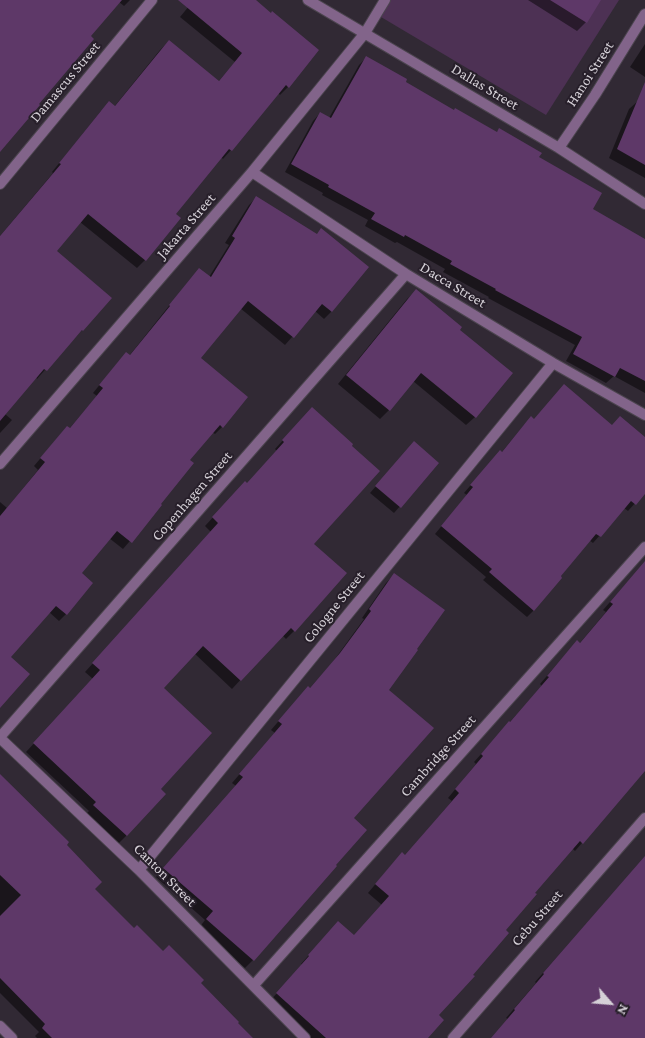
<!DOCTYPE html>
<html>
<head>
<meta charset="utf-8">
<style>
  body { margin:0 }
  #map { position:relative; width:645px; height:1038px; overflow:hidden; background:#312934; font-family:"Crimson Pro",serif }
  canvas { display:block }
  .north { position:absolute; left:585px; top:978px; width:50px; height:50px; -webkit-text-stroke:4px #271f2a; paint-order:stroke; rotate:117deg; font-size:14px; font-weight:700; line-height:20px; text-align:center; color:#d5d0d7 }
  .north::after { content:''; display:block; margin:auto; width:18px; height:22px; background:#d5d0d7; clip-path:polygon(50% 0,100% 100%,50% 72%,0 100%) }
</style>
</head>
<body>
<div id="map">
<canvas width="645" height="1038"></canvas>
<div class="north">N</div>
</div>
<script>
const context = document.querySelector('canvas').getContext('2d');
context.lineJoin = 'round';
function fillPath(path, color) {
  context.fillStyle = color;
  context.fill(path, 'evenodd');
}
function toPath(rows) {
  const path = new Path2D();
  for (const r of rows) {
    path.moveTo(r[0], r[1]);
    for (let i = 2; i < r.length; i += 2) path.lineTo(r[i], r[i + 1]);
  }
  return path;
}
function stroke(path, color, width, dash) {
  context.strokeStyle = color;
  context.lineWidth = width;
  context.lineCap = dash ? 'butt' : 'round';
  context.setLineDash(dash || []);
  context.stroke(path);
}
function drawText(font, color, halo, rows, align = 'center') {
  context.font = font + ' "Crimson Pro",serif';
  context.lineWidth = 4;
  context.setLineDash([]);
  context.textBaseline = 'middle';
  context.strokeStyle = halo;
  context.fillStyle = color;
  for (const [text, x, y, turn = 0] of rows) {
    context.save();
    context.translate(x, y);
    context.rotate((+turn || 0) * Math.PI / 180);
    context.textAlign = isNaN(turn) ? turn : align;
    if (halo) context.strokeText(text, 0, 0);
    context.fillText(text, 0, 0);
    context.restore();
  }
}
fillPath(toPath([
  [389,0,619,0,546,115,381,17]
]), '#4d3154');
fillPath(toPath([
  [0,0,130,0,124,6,119,2,89,36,0,150],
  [194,0,254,0,288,87,280,95,278,93,231,150,223,159,221,157,174,214,145,260,137,268,80,222,55,251,82,330,74,339,73,338,37,379,36,377,5,414,12,420,0,433,0,236,53,173,52,172,101,111,114,107,160,50,169,41,218,82,235,62,180,17],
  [528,0,600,0,586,22,577,31],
  [645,44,645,77,630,67],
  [367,57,404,83,454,111,496,133,499,130,538,157,591,210,645,240,645,393,614,376,606,383,566,361,575,345,488,298,489,297,443,272,445,269,397,242,395,243,365,226,368,220,322,195,323,193,285,172,313,121,320,113,329,118,359,65],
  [638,101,645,104,645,178,609,158,629,109],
  [256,198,332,311,324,319,315,311,285,345,240,308,199,358,222,427,215,434,212,432,189,460,159,504,161,505,123,549,109,538,80,574,66,614,59,621,49,612,9,657,0,706,0,502,7,508,38,470,34,466,60,435,67,427,69,429,97,396,93,393,119,361,129,356,192,277,209,277,229,245,225,243,249,205],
  [416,291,458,330,475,417,466,425,413,381,389,410,380,419,338,384,407,299],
  [304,417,312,544,294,631,286,639,282,635,232,689,194,653,162,688,159,789,126,836,118,844,86,814,89,811,26,752,93,679,85,672,211,532,205,526,237,491,247,484,277,451,275,449],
  [534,420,612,426,645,438,645,492,628,511,624,508,593,543,589,540,534,610,527,617,483,580,486,577,435,534,467,495,464,493,493,459,501,453,524,425],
  [408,449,438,463,394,513,370,493],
  [394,575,352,818,253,960,245,968,199,928,205,920,156,877,236,786,232,783,275,733,271,730,300,696,309,689,332,663,364,619,362,618,386,583],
  [645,576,645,765,582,843,575,851,572,848,533,893,437,1016,426,1038,309,1038,269,1002,302,965,301,964,330,931,353,937,382,905,368,893,394,862,405,856,452,801,448,798,476,764,474,762,542,686,540,684,569,650,579,644,606,612,603,610,631,578],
  [0,776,65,845,93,889,134,930,199,983,251,1038,37,1038,35,1036,39,1032,0,993],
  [645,857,645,1038,492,1038,508,1019,506,1018,536,983,535,982]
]), '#0007');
fillPath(toPath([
  [0,0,122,0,91,36,94,39,39,104,40,105,0,152],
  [178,0,256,0,271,13,272,11,319,50,289,88,286,85,232,151,229,149,176,214,181,218,146,261,88,214,57,251,112,298,83,331,82,330,47,371,44,369,0,421,0,236,61,164,59,163,109,101,115,106,169,40,219,81,242,53],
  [550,0,601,0,587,23],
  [366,56,407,79,406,82,454,110,455,108,497,132,499,128,542,153,539,157,602,193,593,209,645,239,645,381,620,368,615,377,573,354,582,337,495,290,496,289,450,264,452,261,405,235,404,237,371,219,375,213,328,187,329,185,291,164,320,112,331,118],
  [645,82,645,165,617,149],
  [256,196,317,234,321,228,369,267,332,312,322,304,294,338,248,301,201,358,248,397,223,428,220,425,190,460,194,463,161,504,162,505,132,543,117,531,82,573,93,583,67,615,56,606,11,657,30,674,0,708,0,516,45,462,40,458,67,426,70,428,103,388,99,385,126,352,130,355,170,306,169,305,199,268,211,277,235,238,232,236],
  [416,289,462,327,460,330,513,373,476,418,421,373,390,411,346,375],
  [564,384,612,425,620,416,645,437,645,494,636,505,631,501,601,537,596,534,561,576,562,578,534,611,489,572,492,569,441,526,473,487,470,485,500,450,502,452,531,416,534,419],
  [312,407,353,444,352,446,380,471,314,544,347,573,295,632,291,628,241,681,203,646,164,688,212,733,161,789,166,794,127,836,93,805,96,802,33,743,100,670,92,663,218,523,212,517,245,481,247,483,284,442,282,440],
  [414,441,439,463,401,508,375,486],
  [645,561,645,771,583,844,580,841,535,893,537,894,506,930,509,933,473,975,475,976,439,1015,444,1020,428,1038,326,1038,276,993,309,956,308,955,338,921,354,935,389,896,375,884,402,852,405,855,459,793,455,789,483,756,481,754,509,721,510,722,549,677,547,676,577,640,580,643,613,604,610,602],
  [394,573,445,610,417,649,418,650,389,690,434,728,354,818,367,830,336,865,337,866,254,961,206,919,213,911,163,868,243,777,239,774,282,724,278,721,308,686,310,688,340,653,371,611,369,609],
  [0,774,69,842,67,845,102,882,95,889,134,928,137,925,163,951,169,945,204,980,201,983,239,1022,238,1023,253,1038,52,1038,42,1028,45,1024,0,978,0,916,21,895,0,875],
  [645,856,645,1038,491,1038,515,1010,514,1009,544,974,543,973]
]), '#5e3868');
const minor = toPath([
  [308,0,559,148,645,204],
  [559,148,595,95,645,14],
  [252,172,406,274,553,363,645,415],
  [0,184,152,0],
  [0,464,252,172,365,33,385,0],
  [0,737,406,274],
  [0,738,139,870,305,1038],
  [139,870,553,363],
  [254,985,645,547],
  [453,1038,645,818]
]);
const tertiary = toPath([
  [0,1026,12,1038]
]);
stroke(minor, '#4b444e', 12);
stroke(tertiary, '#4b444e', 12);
stroke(minor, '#82648a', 10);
stroke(tertiary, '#82648a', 10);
drawText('15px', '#d5d0d7', '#271f2a', [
  ["Hanoi Street",590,74,-57],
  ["Damascus Street",65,82,-50],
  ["Dallas Street",485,87,31],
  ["Jakarta Street",186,226,-49],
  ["Dacca Street",453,285,31],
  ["Copenhagen Street",192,496,-49],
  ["Cologne Street",334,607,-51],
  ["Cambridge Street",438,756,-48],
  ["Canton Street",165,875,45],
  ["Cebu Street",537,918,-49]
]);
</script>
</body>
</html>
